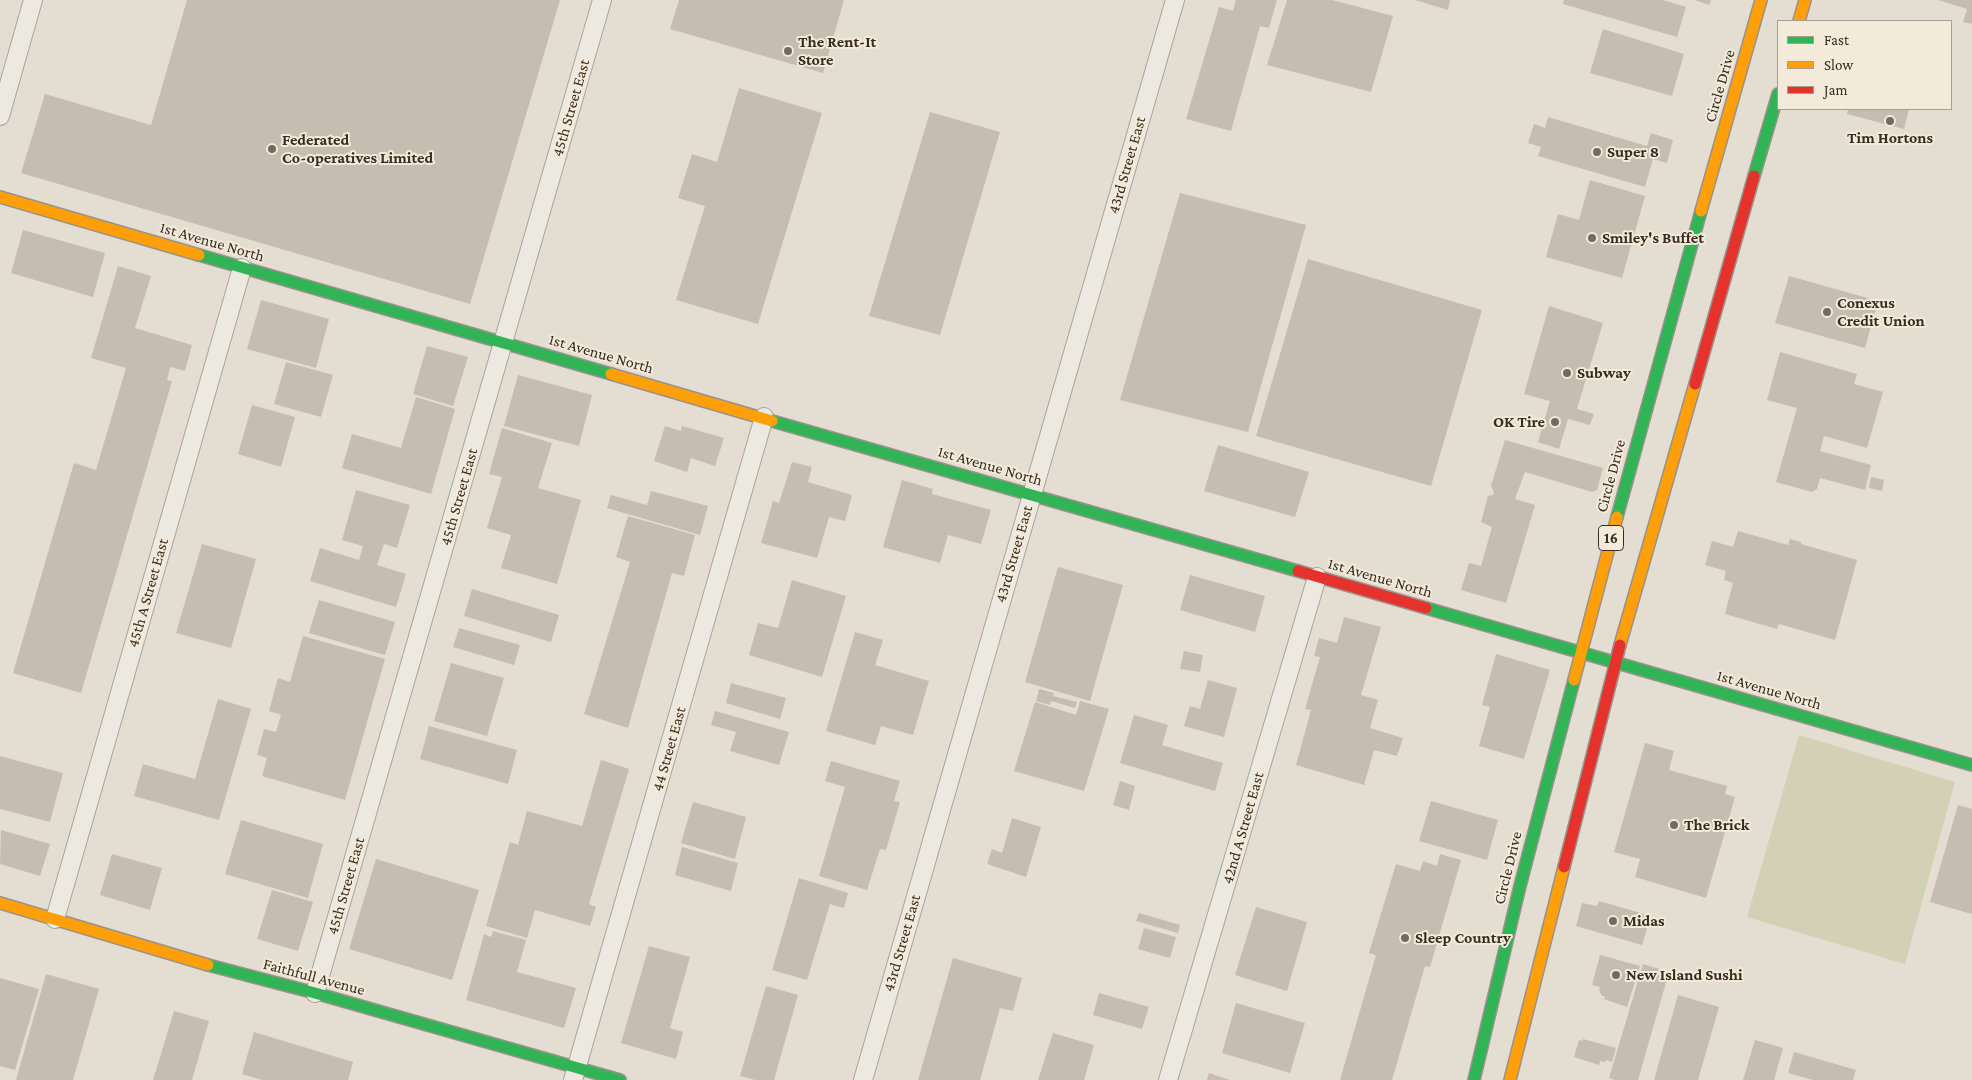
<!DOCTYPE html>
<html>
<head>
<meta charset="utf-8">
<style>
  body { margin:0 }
  #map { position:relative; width:1972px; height:1080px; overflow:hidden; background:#e3ddd2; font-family:"Crimson Pro",serif }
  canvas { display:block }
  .legend { position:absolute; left:1777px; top:20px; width:175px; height:90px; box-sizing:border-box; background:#f3ead9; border:1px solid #a89e90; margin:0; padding:6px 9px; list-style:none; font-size:15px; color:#382c22 }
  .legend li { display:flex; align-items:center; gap:10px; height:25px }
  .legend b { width:25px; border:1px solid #a89e90 }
</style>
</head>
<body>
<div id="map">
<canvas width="1972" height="1080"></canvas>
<ul class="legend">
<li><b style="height:6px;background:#30b455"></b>Fast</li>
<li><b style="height:6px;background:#ff9f0a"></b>Slow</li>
<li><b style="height:6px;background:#e5322d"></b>Jam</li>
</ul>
</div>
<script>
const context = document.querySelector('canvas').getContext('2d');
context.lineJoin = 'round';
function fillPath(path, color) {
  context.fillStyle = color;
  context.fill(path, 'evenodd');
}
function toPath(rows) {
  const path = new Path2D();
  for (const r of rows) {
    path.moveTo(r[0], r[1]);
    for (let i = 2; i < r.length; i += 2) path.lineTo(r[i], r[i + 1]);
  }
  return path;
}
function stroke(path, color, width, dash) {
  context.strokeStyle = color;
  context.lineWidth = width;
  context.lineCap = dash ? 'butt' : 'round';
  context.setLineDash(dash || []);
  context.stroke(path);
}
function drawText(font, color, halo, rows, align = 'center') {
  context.font = font + ' "Crimson Pro",serif';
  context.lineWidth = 4;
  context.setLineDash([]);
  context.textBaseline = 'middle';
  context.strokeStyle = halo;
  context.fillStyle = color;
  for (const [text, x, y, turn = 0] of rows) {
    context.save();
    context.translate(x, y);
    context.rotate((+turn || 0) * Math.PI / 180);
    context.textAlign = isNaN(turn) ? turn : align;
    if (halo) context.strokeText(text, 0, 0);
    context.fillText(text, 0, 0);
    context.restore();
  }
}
fillPath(toPath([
  [1799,735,1955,782,1905,964,1747,917]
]), '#d2d1b5');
fillPath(toPath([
  [187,0,560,0,470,304,21,173,45,94,151,125],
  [679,0,844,0,823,73,670,29],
  [1236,0,1277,0,1269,28,1260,26,1231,131,1186,119,1219,7,1233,11],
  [1287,0,1332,0,1393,16,1371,92,1267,65],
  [1415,0,1450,0,1448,10],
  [1564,0,1663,0,1686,7,1677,37,1563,4],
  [1695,0,1711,0,1709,5],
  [1938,0,1972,0,1972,24,1963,22,1967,9],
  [1603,29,1684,54,1672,96,1590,73],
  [739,88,822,113,758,324,676,300,705,206,678,198,692,154,717,162],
  [1848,109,1909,109,1904,129,1847,114],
  [930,112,1000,132,940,335,869,316],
  [1548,117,1647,146,1651,133,1673,140,1667,163,1653,159,1645,187,1538,156,1541,147,1528,143,1534,124,1545,128],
  [1590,180,1645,196,1622,278,1546,257,1558,214,1579,220],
  [1180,193,1306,225,1248,432,1120,400],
  [23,230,105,253,93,297,11,273],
  [1308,259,1482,310,1431,486,1256,436],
  [118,266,151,276,135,328,192,345,185,371,170,367,167,380,172,381,81,693,13,673,74,463,96,470,126,368,91,358],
  [1789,276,1878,301,1865,348,1775,323],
  [261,300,329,319,316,368,247,349],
  [1549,306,1603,323,1577,409,1594,414,1590,425,1568,419,1559,449,1538,442,1550,401,1524,394],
  [427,346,468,357,453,406,413,394],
  [1780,352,1857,374,1854,384,1883,392,1867,448,1824,436,1820,451,1871,465,1865,490,1820,478,1817,489,1812,492,1776,482,1797,408,1767,400],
  [286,362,333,375,321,417,274,404],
  [518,375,592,395,579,446,504,426],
  [416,397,455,409,431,494,342,468,352,434,401,448],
  [252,405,295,417,281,467,238,454],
  [665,426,681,431,682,426,724,438,715,466,691,458,687,472,654,461],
  [502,428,552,443,538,488,581,500,557,584,501,568,511,535,487,528,502,477,489,474],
  [1505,440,1603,468,1597,490,1592,492,1525,472,1515,499,1535,505,1506,603,1461,590,1469,563,1481,566,1492,527,1481,522,1488,496,1493,495,1494,492,1491,486],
  [1218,445,1309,472,1295,517,1204,491],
  [792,462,812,467,808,482,852,495,845,521,829,517,817,558,761,543,773,501,779,503],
  [1871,477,1884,480,1882,491,1869,488],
  [902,480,933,489,932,494,991,510,981,544,948,535,940,563,883,547],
  [356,490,410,505,397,548,384,544,377,565,406,574,396,607,310,581,320,548,359,560,363,546,342,540],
  [651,491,708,506,700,535,607,508,611,495,647,505],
  [628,516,695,535,684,576,672,573,628,728,584,714,630,562,616,557],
  [1738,531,1788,545,1790,539,1801,542,1801,544,1857,560,1835,640,1779,624,1777,629,1725,614,1733,583,1724,580,1726,571,1705,565,1712,541,1733,547],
  [202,544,256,559,231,648,176,633],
  [1058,567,1123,585,1090,701,1025,682],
  [1190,575,1265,596,1255,632,1180,610],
  [792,580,846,596,822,677,749,655,758,623,778,628],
  [472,589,559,615,551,642,464,616],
  [319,600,395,622,385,655,309,633],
  [1344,617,1381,627,1361,695,1378,700,1370,728,1403,738,1397,756,1374,750,1364,785,1296,765,1311,710,1305,709,1320,657,1314,656,1319,638,1337,643],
  [459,628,520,645,514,665,453,647],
  [855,632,883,640,875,665,929,681,913,735,881,726,875,745,826,731],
  [303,636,385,659,345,800,262,776,267,758,257,755,264,729,276,732,281,715,269,711,278,678,290,682],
  [1184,651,1203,655,1200,672,1180,669],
  [1496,654,1550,670,1524,759,1479,746,1490,707,1482,705],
  [451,663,504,678,487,736,434,721],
  [1208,680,1237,688,1224,737,1184,726,1190,706,1200,709],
  [731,683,786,698,780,719,726,703],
  [1039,689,1054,693,1053,696,1077,702,1075,708,1051,701,1050,705,1036,701],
  [218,699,251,709,219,820,134,796,143,764,195,779],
  [1080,701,1109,709,1084,791,1014,771,1035,702,1076,715],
  [715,711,789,732,779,765,730,751,736,732,711,725],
  [1134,715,1168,725,1162,745,1223,763,1215,791,1120,763],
  [429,726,517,750,508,784,420,759],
  [1645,743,1674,751,1669,770,1727,786,1725,794,1735,797,1706,898,1635,877,1640,859,1614,852],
  [0,756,63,773,50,822,0,809],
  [601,760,629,769,589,904,596,907,590,926,535,910,527,938,486,926,510,842,518,845,527,811,582,826],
  [831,761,900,781,894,801,900,802,886,850,880,849,867,890,819,876,845,787,825,781],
  [1120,781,1135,786,1129,810,1113,805],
  [1431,801,1498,820,1487,860,1419,841],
  [693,802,746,817,735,859,681,843],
  [1958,805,1972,809,1972,914,1930,902],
  [1012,818,1041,827,1026,877,987,864,992,849,1002,853],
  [241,820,323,844,308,898,225,874],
  [1,830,50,844,40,876,0,864],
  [682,847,738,863,731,891,675,875],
  [112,854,162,868,150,910,100,895],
  [1440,854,1461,860,1430,967,1425,966,1392,1080,1340,1080,1376,955,1369,953,1396,864,1420,871,1423,861,1437,866],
  [376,859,479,890,452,980,349,949],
  [799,878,848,893,844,908,830,904,807,980,772,970],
  [272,890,313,902,298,951,257,939],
  [1599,901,1651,916,1642,945,1576,926,1582,903,1597,906],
  [1256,907,1307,922,1287,991,1235,975],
  [1139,913,1180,925,1178,933,1136,921],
  [1144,928,1176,937,1170,958,1138,949],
  [493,931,526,940,517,972,576,988,564,1028,466,1000,484,934,491,937],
  [649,946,690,957,670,1028,683,1032,676,1059,621,1043],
  [1600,955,1640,966,1627,1007,1604,999,1605,996,1602,996,1599,990,1600,987,1592,985],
  [953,958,1022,978,1013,1011,1000,1008,980,1080,918,1080],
  [1643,964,1669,972,1638,1080,1615,1080,1609,1078],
  [46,974,99,989,73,1080,16,1080],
  [0,978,39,989,15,1070,0,1066],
  [766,986,798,995,774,1080,755,1080,740,1076],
  [1099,993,1149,1007,1142,1029,1093,1015],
  [1678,995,1719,1007,1698,1080,1654,1080],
  [1236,1003,1305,1023,1290,1073,1222,1053],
  [174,1011,209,1021,192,1080,153,1080],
  [254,1032,353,1062,348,1080,262,1080,242,1074],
  [1053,1033,1094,1045,1084,1080,1038,1080],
  [1583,1039,1616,1048,1612,1062,1606,1060,1605,1062,1600,1061,1599,1065,1574,1057,1579,1040,1582,1041],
  [1755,1040,1783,1048,1774,1080,1743,1080],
  [1794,1052,1856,1070,1853,1080,1813,1080,1788,1073],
  [1209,1073,1230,1080,1207,1080]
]), '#c7bcb2');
const street = toPath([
  [0,116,33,0],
  [55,919,242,268],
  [315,993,602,0],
  [573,1080,764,417],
  [863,1080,1175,0],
  [1168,1080,1317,577]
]);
const fast = toPath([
  [1754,176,1778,94],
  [199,255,611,374],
  [772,421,1298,571],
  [1617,517,1701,211],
  [1426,608,1972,765],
  [208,965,315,993,620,1080],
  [1474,1080,1520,886,1574,680]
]);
const slow = toPath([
  [1799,21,1805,0],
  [0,197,199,255],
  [1701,211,1761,0],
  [611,374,772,421],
  [1620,645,1695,384],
  [1574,680,1617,517],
  [0,903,208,965],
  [1510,1080,1564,867]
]);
const jam = toPath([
  [1695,384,1754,176],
  [1298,571,1426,608],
  [1564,867,1620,645]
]);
stroke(street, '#a9a39a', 20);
stroke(fast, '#99928a', 14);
stroke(slow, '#99928a', 14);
stroke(jam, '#99928a', 14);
stroke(street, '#ece9e1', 18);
stroke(fast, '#30b455', 11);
stroke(slow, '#ff9f0a', 11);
stroke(jam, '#e5322d', 11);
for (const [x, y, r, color] of [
  [788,51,5,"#746a60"],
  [1890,121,5,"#746a60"],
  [272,149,5,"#746a60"],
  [1597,152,5,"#746a60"],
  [1592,238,5,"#746a60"],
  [1827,312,5,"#746a60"],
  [1567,373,5,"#746a60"],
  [1555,422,5,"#746a60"],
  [1674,825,5,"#746a60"],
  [1613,921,5,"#746a60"],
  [1405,938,5,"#746a60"],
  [1616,975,5,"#746a60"]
]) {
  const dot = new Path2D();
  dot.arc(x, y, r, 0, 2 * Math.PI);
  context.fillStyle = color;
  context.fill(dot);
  stroke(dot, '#f3ead9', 2);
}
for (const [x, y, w] of [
  [1611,538,25]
]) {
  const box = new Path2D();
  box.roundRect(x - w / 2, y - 12.5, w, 25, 4);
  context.fillStyle = '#f3ead9';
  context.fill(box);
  stroke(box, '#382c22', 1);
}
drawText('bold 15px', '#382c22', null, [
  ["16",1611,538]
]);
drawText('bold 16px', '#382c22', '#f3ead9', [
  ["The Rent-It",798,42],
  ["Store",798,60],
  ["Tim Hortons",1890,138,"center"],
  ["Federated",282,140],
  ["Co-operatives Limited",282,158],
  ["Super 8",1607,152],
  ["Smiley's Buffet",1602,238],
  ["Conexus",1837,303],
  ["Credit Union",1837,321],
  ["Subway",1577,373],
  ["OK Tire",1545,422,"right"],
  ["The Brick",1684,825],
  ["Midas",1623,921],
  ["Sleep Country",1415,938],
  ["New Island Sushi",1626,975]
], 'left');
drawText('16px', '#382c22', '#f3ead9', [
  ["Circle Drive",1720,86,-74],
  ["45th Street East",571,108,-74],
  ["43rd Street East",1127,165,-74],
  ["1st Avenue North",212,242,16],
  ["1st Avenue North",601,354,16],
  ["1st Avenue North",990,466,16],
  ["Circle Drive",1611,476,-75],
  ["45th Street East",459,497,-74],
  ["43rd Street East",1014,554,-74],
  ["1st Avenue North",1380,578,16],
  ["45th A Street East",148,593,-74],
  ["1st Avenue North",1769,690,16],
  ["44 Street East",669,749,-74],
  ["42nd A Street East",1243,828,-74],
  ["Circle Drive",1508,868,-76],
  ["45th Street East",346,886,-74],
  ["43rd Street East",902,943,-74],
  ["Faithfull Avenue",314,977,15]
]);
</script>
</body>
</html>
